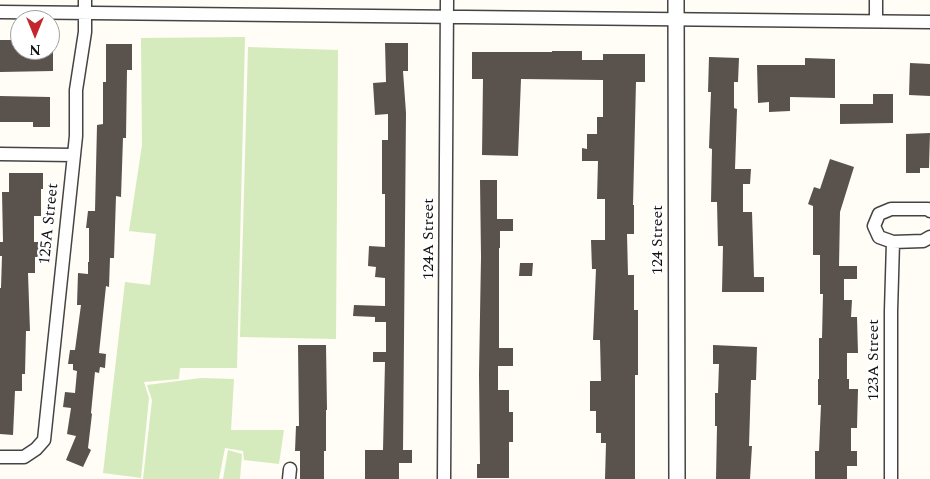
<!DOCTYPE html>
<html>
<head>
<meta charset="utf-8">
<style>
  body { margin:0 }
  #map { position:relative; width:930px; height:479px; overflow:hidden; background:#fffdf5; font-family:Spectral,serif }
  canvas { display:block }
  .north { position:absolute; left:10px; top:10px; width:50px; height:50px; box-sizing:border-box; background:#fff; border:1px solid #a0a0a0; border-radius:50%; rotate:180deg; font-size:14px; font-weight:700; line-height:20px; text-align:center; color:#111 }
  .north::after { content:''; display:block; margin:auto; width:18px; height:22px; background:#c4262e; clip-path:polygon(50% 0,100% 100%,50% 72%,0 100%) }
</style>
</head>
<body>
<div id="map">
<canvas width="930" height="479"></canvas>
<div class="north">N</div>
</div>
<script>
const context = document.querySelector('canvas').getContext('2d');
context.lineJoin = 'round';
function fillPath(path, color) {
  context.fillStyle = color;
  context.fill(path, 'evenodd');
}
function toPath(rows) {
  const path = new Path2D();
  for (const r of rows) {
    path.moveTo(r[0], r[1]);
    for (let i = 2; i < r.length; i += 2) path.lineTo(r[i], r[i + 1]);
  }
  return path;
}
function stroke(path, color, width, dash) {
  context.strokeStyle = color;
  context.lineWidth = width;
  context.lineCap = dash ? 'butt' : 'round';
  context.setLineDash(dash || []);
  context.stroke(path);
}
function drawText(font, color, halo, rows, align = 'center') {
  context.font = font + ' Spectral,serif';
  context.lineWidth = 5;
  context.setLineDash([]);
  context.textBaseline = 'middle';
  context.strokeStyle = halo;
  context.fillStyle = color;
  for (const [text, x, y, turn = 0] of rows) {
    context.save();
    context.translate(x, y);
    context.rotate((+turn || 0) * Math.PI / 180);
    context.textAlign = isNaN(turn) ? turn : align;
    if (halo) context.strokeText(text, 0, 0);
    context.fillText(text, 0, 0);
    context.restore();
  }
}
fillPath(toPath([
  [245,37,237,368,180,368,179,379,144,382,149,398,141,478,103,473,125,282,150,285,156,234,129,231,142,145,141,38],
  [248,47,338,50,336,339,240,337],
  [201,378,234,379,231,430,284,430,279,464,244,460,243,451,225,448,219,479,143,479,152,400,147,385],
  [228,450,242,454,240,479,223,479]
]), '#d5ebbd');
fillPath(toPath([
  [0,40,12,40,12,45,20,45,20,50,53,50,53,71,0,72],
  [385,43,408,43,408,71,403,71,406,113,403,450,412,450,412,463,399,463,399,479,365,479,365,450,383,450,385,362,373,362,373,352,386,352,386,322,375,322,375,317,353,316,354,305,385,306,385,278,375,277,376,267,368,266,369,246,385,247,385,194,382,194,382,140,388,140,388,114,375,115,373,83,386,82],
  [106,44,132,44,132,70,127,70,126,138,123,138,121,197,116,196,114,258,110,258,109,287,106,286,99,353,106,354,105,368,100,367,99,373,95,372,91,413,92,414,88,448,91,450,83,467,66,460,76,436,67,434,71,408,63,407,65,392,75,393,77,371,73,370,73,364,68,364,70,350,75,350,81,305,77,305,78,273,88,274,88,262,89,262,89,228,86,228,88,211,95,211,97,125,103,124,103,82,106,82],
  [552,51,582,51,582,60,603,60,603,54,645,54,645,82,636,82,633,205,634,205,634,234,627,234,628,275,634,275,634,310,638,310,638,375,635,375,635,479,605,479,606,443,601,443,601,433,596,433,596,411,590,411,590,381,601,381,600,340,593,340,596,269,592,269,591,240,605,240,605,199,597,199,598,161,582,161,582,148,587,149,587,134,597,134,597,117,603,117,603,80,521,79,518,156,482,155,483,79,472,79,472,52,552,52],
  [709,57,739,58,738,82,734,82,734,108,737,109,735,169,751,169,750,184,743,184,743,212,752,212,754,277,764,277,764,292,722,292,723,246,718,246,717,202,711,202,712,149,709,148,711,92,708,92],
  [805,58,835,59,835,98,790,97,790,111,769,112,769,102,758,103,757,65,805,65],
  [910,63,930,64,930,96,909,95],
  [873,94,893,94,893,123,840,124,840,104,873,104],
  [0,96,50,97,50,127,33,127,33,122,0,122],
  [930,133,929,168,920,168,920,173,906,173,906,134],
  [830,159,854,167,840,212,839,266,857,266,857,279,844,279,844,300,852,300,851,317,857,317,858,353,847,353,847,379,849,379,849,389,858,389,857,428,851,428,851,451,857,451,857,466,847,466,847,479,815,479,815,451,819,451,821,405,818,405,818,379,819,379,819,338,822,338,823,294,820,294,820,255,813,255,813,206,808,204,814,187,820,189],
  [9,173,43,173,43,189,41,189,41,216,34,216,34,242,39,242,39,257,35,257,35,273,28,273,30,331,26,331,25,374,22,374,22,391,15,391,13,435,0,434,0,288,1,288,2,256,0,256,0,242,3,242,2,192,9,192],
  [480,180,497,180,497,219,513,219,513,231,500,231,500,248,499,248,499,348,513,348,513,366,498,366,498,390,509,390,509,412,513,412,513,442,509,442,509,478,477,478,477,464,480,464,479,374,481,257],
  [520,263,533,263,532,276,519,276],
  [298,345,326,345,327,410,326,410,326,451,324,451,324,479,300,479,300,451,295,451,296,426,299,426],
  [713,345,757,347,756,380,751,380,749,446,752,446,750,479,716,479,717,426,715,426,715,393,718,393,719,364,713,364]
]), '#5a524d');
const minor = toPath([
  [876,0,876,21],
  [0,12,930,22],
  [0,154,73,155],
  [930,211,928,209,891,209,879,214,874,226,879,237,893,242,923,241,930,237],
  [0,457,24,457,36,449,44,440,76,136,76,90,85,32,85,0],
  [289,479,290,469],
  [444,479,447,0],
  [891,479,891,311,893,242]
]);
const tertiary = toPath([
  [676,0,677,479]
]);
stroke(minor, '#444', 15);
stroke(tertiary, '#444', 18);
stroke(minor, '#fff', 12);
stroke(tertiary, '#fff', 15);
drawText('16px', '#111', '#fff', [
  ["125A Street",50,224,-84],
  ["124A Street",430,239,-90],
  ["124 Street",659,240,-90],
  ["123A Street",875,360,-90]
]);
</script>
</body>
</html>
